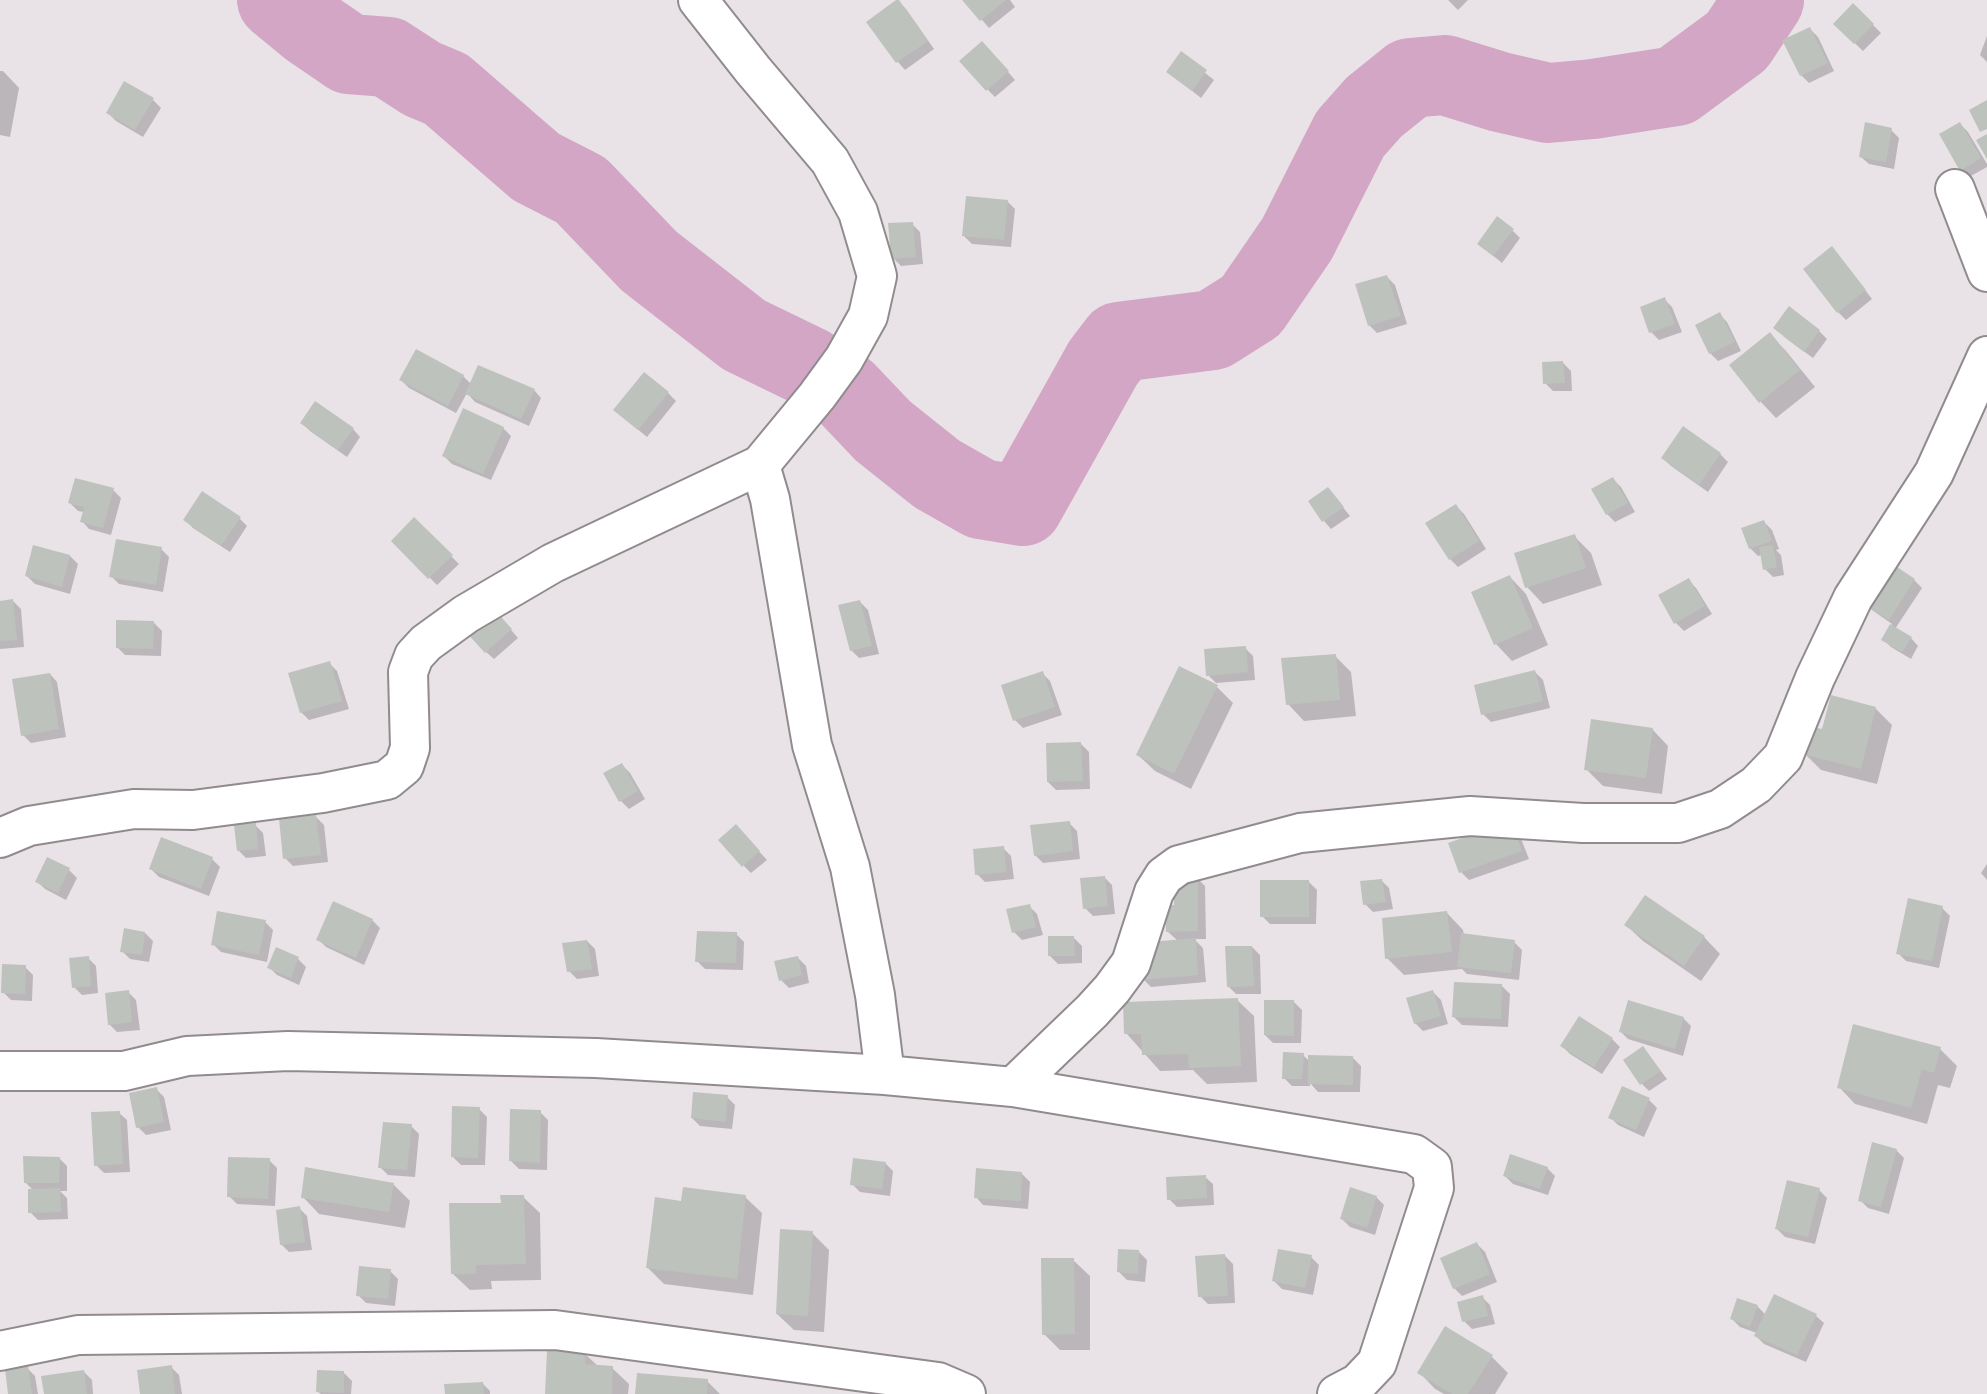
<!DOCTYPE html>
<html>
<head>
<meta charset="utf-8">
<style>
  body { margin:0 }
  canvas { display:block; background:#e9e3e7 }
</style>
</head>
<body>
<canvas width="1987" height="1394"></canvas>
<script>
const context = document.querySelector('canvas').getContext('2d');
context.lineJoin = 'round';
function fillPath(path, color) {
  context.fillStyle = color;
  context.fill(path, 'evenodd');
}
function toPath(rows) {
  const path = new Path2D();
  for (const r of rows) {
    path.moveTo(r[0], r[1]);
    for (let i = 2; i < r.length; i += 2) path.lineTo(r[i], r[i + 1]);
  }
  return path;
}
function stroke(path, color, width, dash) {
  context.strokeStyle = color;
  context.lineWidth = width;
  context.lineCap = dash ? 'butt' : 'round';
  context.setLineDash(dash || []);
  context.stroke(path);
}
fillPath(toPath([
  [965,0,1010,0,1015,7,989,28],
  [1448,0,1468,0,1458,10],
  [898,1,906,9,934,49,905,70,898,62,869,22],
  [1853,5,1881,33,1863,51,1835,24],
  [1810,29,1818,37,1834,71,1809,83,1801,75],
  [1987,36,1987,62,1980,55],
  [990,51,1015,80,995,97,988,90],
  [1181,54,1214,80,1201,98,1168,72],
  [0,71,3,71,19,88,10,137,0,135],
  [153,100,161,108,143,137,116,121,108,113],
  [1960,124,1968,132,1987,164,1987,167,1969,177,1961,170],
  [1891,130,1899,138,1894,169,1869,164,1861,157],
  [1007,201,1015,209,1011,247,972,244,964,236],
  [912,224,920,232,923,264,901,266,893,258],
  [1513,231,1520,238,1502,263,1479,244],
  [1839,256,1872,299,1846,320,1838,312],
  [1387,277,1395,285,1407,324,1377,333,1369,325],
  [1665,300,1672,307,1682,332,1659,340,1651,332,1642,308],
  [1719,314,1727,322,1741,351,1718,361,1710,353,1697,325],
  [1819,331,1827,339,1813,358,1783,336],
  [1770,335,1786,351,1815,387,1776,418,1760,401],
  [417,352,463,376,472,385,534,390,541,398,529,426,475,402,467,393,456,413,409,388,401,380],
  [1563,363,1571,371,1572,391,1553,391,1545,383],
  [668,393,676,401,647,437,624,418],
  [302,423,353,429,360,437,347,457,310,431],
  [503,428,511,436,491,480,452,464,444,456],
  [1720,454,1728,462,1708,492,1671,466,1663,458],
  [1613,479,1621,487,1635,512,1615,522,1607,514],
  [1328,489,1350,516,1331,529,1324,521],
  [113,490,121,498,111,535,89,529,82,521,84,512,78,511,70,503],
  [1456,506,1464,514,1486,549,1458,567,1450,559],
  [239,518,247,526,230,552,193,528,185,520],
  [414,519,459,564,437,585,393,541],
  [1764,522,1772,530,1779,549,1776,550,1781,555,1784,575,1773,577,1765,569,1762,555,1758,556,1750,548],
  [1574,536,1591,553,1602,585,1543,604,1527,587],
  [161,549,169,557,163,592,119,584,111,576],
  [70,556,78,564,70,594,35,584,27,576],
  [1510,577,1526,594,1548,645,1512,661,1496,644],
  [1688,580,1696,588,1712,614,1684,631,1676,623],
  [1914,580,1922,588,1895,629,1911,638,1918,646,1911,659,1891,647,1883,639,1892,624,1872,610,1864,602],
  [13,601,21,609,24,647,0,649,0,602],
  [860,602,868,610,879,654,859,658,851,650],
  [500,617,518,638,494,659,486,652],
  [154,623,162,631,161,656,125,655,117,647],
  [1245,648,1253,656,1255,680,1216,683,1208,675],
  [1335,656,1351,672,1356,716,1304,721,1288,704],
  [329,663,337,671,349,709,309,720,301,712],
  [1535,672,1543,680,1550,708,1491,722,1483,714],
  [1042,673,1050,681,1062,715,1023,728,1015,720],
  [50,674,57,682,66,737,31,743,23,735],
  [1217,687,1233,703,1191,789,1155,771,1138,755],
  [1875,708,1892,725,1877,784,1821,770,1804,753,1823,731],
  [1652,729,1668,746,1662,794,1603,786,1586,769],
  [1081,744,1089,752,1090,789,1056,790,1048,782],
  [622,765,630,773,645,799,629,809,621,801],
  [316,817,324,825,328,862,293,866,285,858],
  [1069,823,1077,831,1080,859,1043,863,1035,855],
  [255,825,263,833,266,856,246,858,238,850],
  [1518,831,1529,859,1469,880,1461,872],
  [744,835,767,860,751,873,744,866],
  [1003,848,1011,856,1014,879,985,882,977,874],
  [212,859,220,867,209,896,159,877,151,869],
  [1987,864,1987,880,1981,873],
  [69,870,77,878,66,900,45,889,37,881],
  [1104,877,1112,885,1115,914,1093,916,1085,908],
  [1197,878,1205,886,1206,939,1194,939,1203,948,1206,982,1151,987,1143,979,1178,941,1167,931,1176,907],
  [1381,880,1389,888,1393,909,1373,912,1365,904],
  [1309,882,1317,890,1316,924,1270,924,1262,916],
  [1029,906,1037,914,1043,935,1022,940,1014,932],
  [1942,908,1950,916,1939,968,1906,961,1898,953],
  [1447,913,1463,930,1464,935,1514,942,1522,950,1519,980,1467,974,1462,969,1404,975,1387,958],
  [372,920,380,928,364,965,326,947,318,939],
  [265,922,273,930,267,962,221,952,213,944],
  [1626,925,1704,937,1720,954,1701,981,1643,941],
  [145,933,153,941,149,962,130,959,122,951],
  [736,934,744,942,743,970,705,969,697,961],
  [1074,938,1082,946,1082,963,1058,964,1050,956],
  [587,941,595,949,599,976,577,979,569,971],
  [1252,947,1260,955,1261,994,1236,994,1228,986],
  [277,949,298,959,306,967,299,985,277,975,269,967],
  [88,958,96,966,98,993,82,995,74,987],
  [798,958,806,966,809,983,789,988,781,980],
  [25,967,33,975,32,1001,11,1000,3,992],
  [1502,986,1510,994,1508,1027,1462,1025,1454,1017],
  [128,992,136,1000,140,1030,117,1032,109,1024],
  [1433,992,1441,1000,1448,1024,1423,1031,1415,1023],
  [1237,1000,1254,1016,1257,1082,1207,1084,1193,1070,1160,1071,1126,1033],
  [1294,1002,1302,1010,1301,1043,1273,1043,1265,1035],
  [1683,1018,1691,1026,1683,1056,1628,1039,1620,1031],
  [1612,1039,1620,1047,1602,1074,1570,1054,1562,1046],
  [1643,1048,1667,1079,1649,1091,1641,1083],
  [1940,1049,1957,1066,1950,1088,1938,1085,1927,1124,1855,1104,1839,1087],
  [1303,1055,1310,1062,1353,1058,1361,1066,1360,1092,1318,1092,1310,1083,1310,1086,1292,1086,1284,1078],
  [1622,1088,1649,1100,1657,1108,1644,1137,1618,1125,1610,1117],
  [156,1089,164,1097,171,1130,146,1135,138,1127],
  [727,1097,735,1105,732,1129,700,1126,692,1118],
  [479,1109,487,1117,485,1165,461,1165,453,1157],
  [540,1112,548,1120,547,1170,519,1169,511,1161],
  [119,1113,127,1120,130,1172,104,1173,96,1165],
  [411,1126,419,1134,415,1177,388,1175,380,1167],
  [1896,1150,1904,1158,1889,1214,1868,1208,1860,1200],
  [59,1158,67,1166,67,1191,60,1191,67,1198,68,1219,38,1220,30,1212,34,1191,25,1182],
  [269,1160,277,1168,275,1206,237,1204,229,1196],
  [885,1163,893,1171,890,1196,860,1192,852,1184],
  [1547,1168,1555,1176,1548,1195,1513,1184,1505,1176],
  [1022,1174,1030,1182,1028,1209,983,1205,976,1197],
  [1205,1177,1213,1184,1214,1205,1177,1207,1169,1199],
  [393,1184,410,1201,405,1228,319,1214,303,1197],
  [1819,1190,1827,1198,1815,1244,1785,1237,1777,1229],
  [523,1197,540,1213,541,1280,491,1281,492,1289,470,1290,453,1274,503,1205],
  [745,1197,762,1213,753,1295,664,1284,648,1268,683,1202],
  [1376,1197,1384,1205,1375,1235,1350,1227,1342,1219],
  [299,1208,307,1216,312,1250,289,1252,281,1244],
  [812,1233,829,1250,824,1332,794,1330,777,1314],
  [1477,1244,1485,1252,1497,1282,1462,1296,1454,1288],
  [1139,1252,1147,1260,1145,1282,1127,1280,1119,1272],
  [1225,1256,1233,1264,1235,1303,1208,1304,1200,1296],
  [1311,1257,1319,1265,1313,1295,1282,1289,1274,1281],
  [1073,1260,1090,1276,1090,1350,1060,1350,1044,1334],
  [390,1271,398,1279,395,1306,366,1303,358,1295],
  [1482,1297,1490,1305,1495,1324,1472,1329,1464,1321],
  [1757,1306,1766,1315,1816,1316,1824,1323,1806,1362,1764,1344,1756,1336,1757,1333,1740,1327,1732,1319],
  [585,1354,599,1367,612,1368,629,1384,628,1394,547,1394],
  [1492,1357,1508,1373,1495,1394,1444,1394,1435,1389,1419,1372],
  [171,1367,179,1375,182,1394,142,1394],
  [27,1368,35,1376,38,1394,10,1394],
  [84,1372,92,1380,93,1394,45,1394],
  [344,1373,352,1381,351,1394,321,1394,318,1392],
  [707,1381,720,1394,637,1394],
  [482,1383,490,1391,490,1394,446,1394]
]), '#0003');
stroke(toPath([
  [277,0,311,28,349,54,388,57,422,79,446,89,536,167,581,190,649,261,744,335,810,367],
  [845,391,883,431,937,474,981,499,1023,506,1103,363,1119,342,1213,330,1251,306,1297,239,1350,134,1374,107,1410,78,1445,75,1500,92,1548,103,1593,99,1676,86,1737,41,1764,0]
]), '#d2a6c4', 80);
fillPath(toPath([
  [896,0,899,0,928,41,896,63,866,22],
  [962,0,1006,0,980,21],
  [1853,3,1874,24,1854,44,1833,24],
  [1810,27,1828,63,1800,76,1782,40],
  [982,41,1009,71,986,91,959,61],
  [1181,51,1207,70,1192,91,1166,72],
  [124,81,154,98,135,130,106,113],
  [1987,100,1987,129,1980,132,1969,110],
  [1865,122,1892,128,1886,162,1859,157],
  [1960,122,1981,158,1960,171,1939,134],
  [1987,134,1987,159,1976,140],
  [966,196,1008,200,1004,240,962,236],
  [1497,216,1514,229,1493,256,1477,244],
  [913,222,916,257,891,259,888,223],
  [1832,246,1866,290,1837,313,1803,269],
  [1387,275,1401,316,1368,326,1355,284],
  [1665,297,1675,324,1649,333,1640,307],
  [1789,306,1820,330,1804,352,1773,328],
  [1720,312,1735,342,1709,354,1695,325],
  [1770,332,1800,370,1759,403,1729,365],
  [416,349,464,375,448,406,399,380],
  [1563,361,1565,383,1543,384,1542,362],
  [478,365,535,389,521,419,465,394],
  [644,372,669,392,638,430,613,410],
  [315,401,354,428,338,450,300,423],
  [463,408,504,427,483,474,442,456],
  [1683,426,1721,453,1699,485,1661,458],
  [1613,477,1628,503,1606,515,1591,489],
  [75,478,114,488,103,528,80,522,84,507,68,503],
  [1328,487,1344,507,1322,522,1308,501],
  [202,491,241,517,221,546,183,520],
  [1456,504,1479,541,1449,560,1425,523],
  [414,517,453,555,428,579,391,541],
  [1764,520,1772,541,1749,549,1741,528],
  [1575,534,1586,568,1525,588,1514,553],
  [116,539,162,547,156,585,109,577],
  [33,545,70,555,62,587,25,576],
  [1773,545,1777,567,1763,570,1759,547],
  [1888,561,1915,579,1889,620,1862,603],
  [1510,575,1533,628,1494,645,1471,592],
  [1689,578,1705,606,1674,624,1658,595],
  [13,599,17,640,0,641,0,601],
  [860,600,872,646,850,651,838,605],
  [492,607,512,629,485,653,465,631],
  [116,620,154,621,153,649,116,648],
  [1890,624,1912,637,1902,652,1881,640],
  [1246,646,1248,672,1206,676,1204,649],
  [1336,654,1340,700,1286,705,1281,658],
  [330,661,342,701,300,713,288,673],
  [1179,666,1218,685,1174,774,1136,755],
  [1535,670,1543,701,1481,715,1474,685],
  [1043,671,1055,707,1013,721,1001,685],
  [50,673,59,729,21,736,12,679],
  [1831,695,1876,707,1861,769,1802,754,1809,726,1822,729],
  [1591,719,1653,728,1646,778,1584,770],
  [1081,742,1083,781,1047,782,1046,743],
  [622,763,638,791,619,802,603,773],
  [316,815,321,855,283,859,279,819],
  [1070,821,1073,851,1034,856,1030,825],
  [1511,821,1522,851,1459,873,1448,843],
  [256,823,258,849,237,851,234,825],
  [736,824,760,851,742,867,718,840],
  [161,837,213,857,201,889,149,869],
  [1004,846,1006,872,975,875,973,849],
  [47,857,70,868,58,893,35,882],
  [1105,876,1108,906,1083,909,1080,878],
  [1174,876,1198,876,1198,931,1166,932,1165,906,1174,905],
  [1382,879,1386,902,1363,905,1360,881],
  [1260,880,1309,880,1309,917,1260,917],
  [1645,895,1705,936,1684,966,1624,925],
  [1908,898,1943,906,1932,961,1896,954],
  [333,901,373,919,356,958,316,940],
  [1030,904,1036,927,1012,933,1006,909],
  [217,911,266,920,259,955,211,945],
  [1447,911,1452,952,1385,959,1382,918],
  [124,928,145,932,142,955,120,952],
  [697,931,737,932,736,963,695,962],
  [1461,933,1515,940,1511,973,1457,967],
  [1048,936,1074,936,1075,956,1048,956],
  [1196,938,1198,975,1141,980,1138,943],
  [587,940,592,969,567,972,562,943],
  [1225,946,1252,946,1254,986,1227,987],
  [276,947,299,957,291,978,267,968],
  [89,956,91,986,72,988,69,958],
  [798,956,802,975,779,981,774,961],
  [2,964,26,965,25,994,1,993],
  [1454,982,1502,984,1501,1019,1452,1017],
  [129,990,132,1022,108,1025,105,993],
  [1433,990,1441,1016,1414,1024,1406,998],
  [1238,998,1241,1066,1189,1068,1188,1054,1142,1055,1141,1034,1124,1034,1123,1002],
  [1264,1000,1294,1000,1294,1036,1264,1035],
  [1628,1000,1684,1017,1675,1049,1619,1032],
  [1579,1016,1613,1038,1594,1067,1560,1046],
  [1853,1024,1941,1047,1934,1073,1922,1069,1911,1108,1837,1088],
  [1643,1046,1661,1071,1640,1085,1623,1060],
  [1283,1052,1304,1053,1302,1079,1282,1079],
  [1308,1055,1353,1056,1353,1085,1308,1084],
  [1622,1086,1650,1098,1636,1130,1608,1118],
  [157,1087,164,1122,136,1128,129,1093],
  [693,1092,728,1095,725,1122,691,1118],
  [452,1106,480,1107,478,1158,451,1157],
  [510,1109,541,1110,540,1163,509,1161],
  [120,1111,123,1164,94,1166,91,1112],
  [383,1122,412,1124,407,1170,378,1168],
  [1872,1142,1897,1149,1881,1207,1858,1201],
  [1510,1154,1548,1167,1540,1189,1503,1176],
  [23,1156,60,1157,59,1183,24,1183],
  [228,1157,270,1158,268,1199,227,1197],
  [853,1158,886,1162,882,1189,850,1185],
  [305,1167,394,1183,389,1212,301,1198],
  [976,1168,1022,1172,1021,1201,974,1198],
  [1206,1175,1207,1198,1167,1200,1166,1177],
  [1787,1180,1820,1188,1808,1237,1775,1229],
  [683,1187,746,1195,737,1279,646,1268,655,1197,681,1201],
  [1350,1187,1377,1196,1367,1228,1340,1219],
  [60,1188,61,1212,28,1213,28,1189],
  [500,1195,524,1195,526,1264,476,1265,476,1274,451,1274,449,1203,501,1203],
  [300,1206,305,1242,280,1245,276,1210],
  [780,1229,813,1231,808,1316,776,1314],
  [1477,1242,1490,1274,1453,1289,1440,1258],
  [1118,1249,1139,1250,1138,1274,1117,1272],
  [1278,1249,1312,1255,1305,1288,1272,1281],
  [1225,1254,1228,1296,1198,1297,1195,1256],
  [1041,1258,1074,1258,1075,1334,1042,1335],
  [359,1266,391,1269,388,1299,356,1296],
  [1774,1294,1817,1314,1797,1355,1754,1336],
  [1483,1295,1488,1316,1462,1322,1457,1302],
  [1737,1298,1758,1305,1750,1327,1730,1319],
  [1445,1326,1493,1355,1468,1394,1452,1394,1417,1373],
  [547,1350,586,1352,585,1364,613,1366,612,1394,545,1394],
  [172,1365,175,1394,140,1394,137,1370],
  [28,1366,32,1394,8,1394,5,1369],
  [84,1370,87,1394,44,1394,41,1376],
  [317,1370,344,1371,344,1393,316,1392],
  [637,1373,708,1379,707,1394,635,1394],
  [483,1382,484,1394,445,1394,444,1384]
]), '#bec2bd');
const minor = toPath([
  [698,0,753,70,830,161,858,212,877,276,868,316,844,359,817,396,760,465,770,499,812,745,850,867,875,995,885,1075],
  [1955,189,1987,272],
  [0,838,29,826,134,809,193,810,323,793,387,780,404,766,410,748,408,672,414,656,426,643,466,614,553,563,760,465],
  [0,1071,124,1071,187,1056,288,1051,596,1058,885,1075,1013,1087,1414,1154,1432,1167,1434,1188,1377,1363,1358,1383,1337,1394],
  [1013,1087,1092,1011,1112,989,1131,963,1154,892,1164,876,1179,865,1300,833,1470,816,1583,823,1678,823,1720,809,1756,785,1783,757,1815,678,1853,598,1934,473,1987,356],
  [0,1351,78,1335,555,1330,938,1382,966,1394]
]);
stroke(minor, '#918b8f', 42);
stroke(minor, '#fff', 38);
</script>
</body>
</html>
